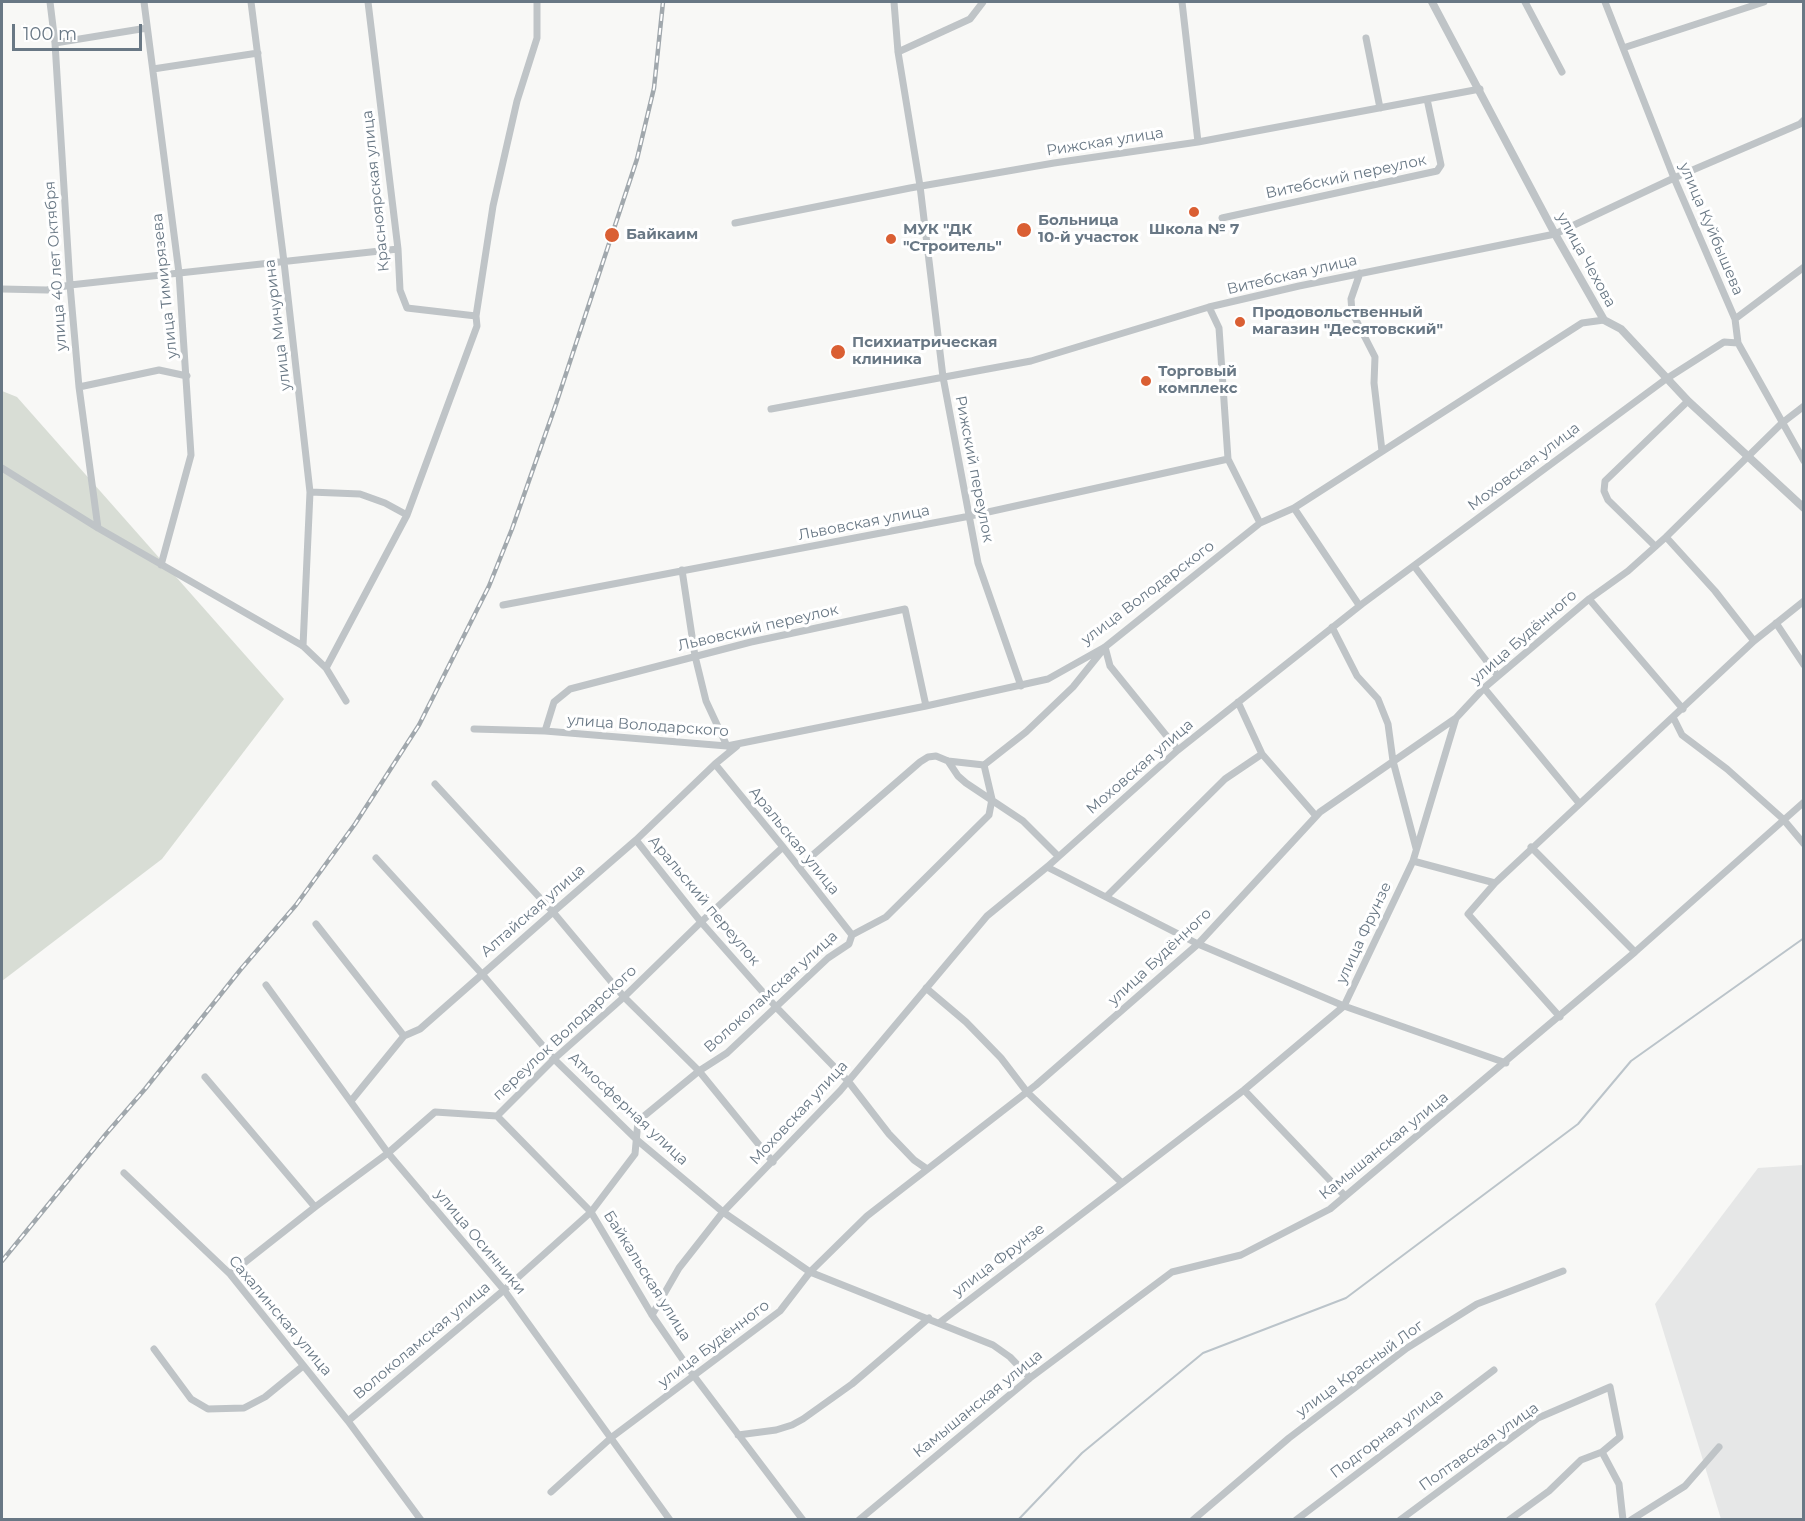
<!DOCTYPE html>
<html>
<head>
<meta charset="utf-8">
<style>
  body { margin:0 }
  #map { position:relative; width:1805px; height:1521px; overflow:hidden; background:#f8f8f6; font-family:Montserrat,sans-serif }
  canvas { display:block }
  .frame { position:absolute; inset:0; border:3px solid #697885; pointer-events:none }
  .scale { position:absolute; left:12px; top:24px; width:130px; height:27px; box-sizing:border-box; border:3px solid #697885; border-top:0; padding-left:8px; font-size:18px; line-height:21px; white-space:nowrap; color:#697885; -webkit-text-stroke:4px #fff; paint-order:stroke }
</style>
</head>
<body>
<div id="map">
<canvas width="1805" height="1521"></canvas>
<div class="frame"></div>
<div class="scale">100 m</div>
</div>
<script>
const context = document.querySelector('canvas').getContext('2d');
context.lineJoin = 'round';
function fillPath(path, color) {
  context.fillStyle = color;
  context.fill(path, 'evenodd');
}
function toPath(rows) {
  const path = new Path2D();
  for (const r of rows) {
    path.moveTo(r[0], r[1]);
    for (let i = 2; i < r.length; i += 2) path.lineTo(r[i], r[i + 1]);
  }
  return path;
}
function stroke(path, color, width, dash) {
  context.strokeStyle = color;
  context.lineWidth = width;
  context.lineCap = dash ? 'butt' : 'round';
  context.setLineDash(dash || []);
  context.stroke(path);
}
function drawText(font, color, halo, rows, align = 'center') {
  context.font = font + ' Montserrat,sans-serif';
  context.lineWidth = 6;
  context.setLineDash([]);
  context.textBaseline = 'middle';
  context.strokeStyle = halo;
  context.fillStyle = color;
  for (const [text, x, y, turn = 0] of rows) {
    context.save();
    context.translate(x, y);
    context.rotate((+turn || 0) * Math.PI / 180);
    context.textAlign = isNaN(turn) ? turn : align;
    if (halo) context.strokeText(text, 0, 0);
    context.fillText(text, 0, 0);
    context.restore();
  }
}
fillPath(toPath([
  [1803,1165,1803,1519,1721,1519,1655,1304,1758,1168]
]), '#e6e7e7');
fillPath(toPath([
  [2,391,17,397,284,699,162,859,2,981]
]), '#d8ddd5');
stroke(toPath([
  [1018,1520,1082,1453,1203,1353,1346,1298,1578,1124,1631,1061,1804,938]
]), '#bbc4ca', 2);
stroke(toPath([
  [50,2,55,43,70,285,79,387,98,528],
  [144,2,179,273,191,455,161,565],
  [251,2,284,262,310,492,303,646],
  [368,2,398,249,400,290,407,308,476,316],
  [894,2,898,52,920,186,943,377,978,563,1021,686],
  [1182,2,1198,142],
  [1525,2,1562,72],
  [1605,2,1674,178,1735,319,1738,343,1804,461],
  [1366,38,1380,108],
  [55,43,147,28],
  [1623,48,1764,2],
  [898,52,970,19,983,2],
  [153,69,258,53],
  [1222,218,1437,171,1441,165,1427,99],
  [735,223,910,188,1054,163,1198,142,1480,89],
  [1360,273,1351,299,1352,312,1375,357,1374,383,1382,451],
  [2,289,47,290,70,285,398,249],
  [1209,307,1219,328,1228,459,1260,523],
  [1735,319,1804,267],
  [79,387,159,370,187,376],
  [771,409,1031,361,1209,307,1299,286,1555,234,1674,178,1800,124,1804,120],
  [2,468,98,528,303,646,326,668,346,701],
  [310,492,360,494,385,503,407,515],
  [1294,508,1359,605],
  [1666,537,1715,591,1754,641],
  [1655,546,1608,500,1604,491,1605,481,1688,401],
  [1414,566,1498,676],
  [682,570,695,656,706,701,727,746],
  [1589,599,1683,709],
  [503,605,970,516,1228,459],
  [1776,623,1804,665],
  [1332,627,1357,676,1378,699,1388,724,1393,761,1416,848],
  [1105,647,1110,666,1178,750],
  [326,668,407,515,477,326,476,316,493,206,517,101,537,38,537,2],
  [1484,688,1579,803],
  [1238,702,1262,754,1316,816],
  [1673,717,1682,735,1727,769,1783,819,1804,844],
  [474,729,545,731,727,746,926,706,1048,679,1105,647,1260,523,1294,508,1582,323,1604,320],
  [545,731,554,702,570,689,751,642,905,609,926,706],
  [948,761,958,776,966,783,1023,821,1058,856],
  [715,764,783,847,852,935],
  [435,784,553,912,624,997,699,1071,773,1162],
  [636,840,701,922,776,1007,848,1081,889,1134,914,1160,927,1169],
  [1531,847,1635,952],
  [376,858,482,974,554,1059,637,1140,723,1212,810,1272,993,1345,1010,1357,1030,1378],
  [1413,861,1456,718],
  [799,867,920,762,928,757,936,756,948,761,984,765],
  [1047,867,1198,944,1344,1006,1506,1063],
  [1495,883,1468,914,1560,1017],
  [1107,896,1225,779,1262,754],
  [316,924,404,1036],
  [266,985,388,1153,504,1290,670,1520],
  [926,988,966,1022,1001,1058,1027,1092,1122,1183],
  [205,1077,315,1207],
  [1244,1090,1345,1196],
  [351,1101,404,1036,420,1029,553,912,636,840,715,764,737,746],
  [497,1116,591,1212,652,1315,694,1376,803,1520],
  [124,1173,230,1274,348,1421,421,1520],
  [230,1274,315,1207,388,1153,435,1112,497,1116,554,1059,624,997,701,922,783,847],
  [652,1315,679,1268,723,1212,840,1091,987,916,1047,867,1178,750,1362,604,1666,379,1724,342,1738,343],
  [939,1323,1244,1090,1344,1006,1413,861,1495,883,1754,641,1804,601],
  [154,1349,191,1399,208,1409,244,1408,265,1397,303,1366],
  [348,1421,504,1290,591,1212,635,1154,638,1121,699,1071,727,1053,828,958,849,944,852,935,886,917,989,815,992,799,984,765,1026,732,1073,687,1102,651],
  [738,1435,776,1430,792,1425,803,1419,852,1384,929,1318],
  [1602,1452,1619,1484,1623,1520],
  [551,1492,612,1437,780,1311,810,1272,867,1216,1036,1085,1198,944,1320,812,1456,718,1484,688,1589,599,1628,571,1666,537,1782,423,1804,406],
  [859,1520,1030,1378,1172,1272,1241,1255,1330,1209,1635,952,1804,802],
  [1193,1520,1289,1438,1407,1348,1477,1304,1563,1271],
  [1296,1520,1494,1370],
  [1400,1520,1538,1418,1610,1387,1620,1437,1602,1452,1581,1460,1549,1491,1509,1520],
  [1631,1520,1685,1486,1719,1447]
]), '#bfc4c7', 7);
stroke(toPath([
  [1432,2,1555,234,1604,320,1621,329,1688,401,1804,508]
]), '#bfc4c7', 8);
const rail = toPath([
  [2,1261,106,1134,145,1089,241,969,296,905,355,824,419,725,489,586,512,529,556,404,637,159,654,88,663,2]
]);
stroke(rail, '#a1a8ad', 4.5);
stroke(rail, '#fff', 2, [7]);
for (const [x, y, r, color] of [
  [1194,212,6,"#da5f33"],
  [1024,230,8,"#da5f33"],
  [612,235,8,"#da5f33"],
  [891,239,6,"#da5f33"],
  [1240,322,6,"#da5f33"],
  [838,352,8,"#da5f33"],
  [1146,381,6,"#da5f33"]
]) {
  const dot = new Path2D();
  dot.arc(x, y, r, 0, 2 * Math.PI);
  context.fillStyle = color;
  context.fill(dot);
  stroke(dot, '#fff', 2);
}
drawText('15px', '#697885', '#fff', [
  ["Рижская улица",1105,142,-9],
  ["Витебский переулок",1346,177,-12],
  ["Красноярская улица",376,191,-96],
  ["улица Куйбышева",1711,229,67],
  ["улица Чехова",1586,260,61],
  ["улица 40 лет Октября",56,266,-94],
  ["Витебская улица",1292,275,-13],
  ["улица Тимирязева",165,286,-96],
  ["улица Мичурина",278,325,-97],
  ["Моховская улица",1524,467,-37],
  ["Рижский переулок",974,469,79],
  ["Львовская улица",864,523,-11],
  ["улица Володарского",1148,593,-37],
  ["Львовский переулок",758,628,-13],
  ["улица Будённого",1524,637,-41],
  ["улица Володарского",648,726,4],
  ["Моховская улица",1140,767,-41],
  ["Аральская улица",794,841,51],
  ["Аральский переулок",704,901,50],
  ["Алтайская улица",533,911,-41],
  ["улица Фрунзе",1364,933,-65],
  ["улица Будённого",1160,957,-43],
  ["Волоколамская улица",771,992,-42],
  ["переулок Володарского",565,1033,-43],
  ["Атмосферная улица",628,1109,43],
  ["Моховская улица",799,1113,-47],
  ["Камышанская улица",1384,1146,-39],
  ["улица Осинники",480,1242,50],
  ["улица Фрунзе",999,1260,-37],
  ["Байкальская улица",647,1276,58],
  ["Сахалинская улица",280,1316,50],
  ["Волоколамская улица",422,1341,-40],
  ["улица Будённого",714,1344,-37],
  ["улица Красный Лог",1360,1369,-36],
  ["Камышанская улица",978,1404,-39],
  ["Подгорная улица",1387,1434,-37],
  ["Полтавская улица",1479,1447,-35]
]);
drawText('bold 15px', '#697885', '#fff', [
  ["Больница",1038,221],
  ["10-й участок",1038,238],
  ["МУК \"ДК",903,230],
  ["\"Строитель\"",903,247],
  ["Школа № 7",1194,230,"center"],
  ["Байкаим",626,235],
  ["Продовольственный",1252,313],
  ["магазин \"Деcятовский\"",1252,330],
  ["Психиатрическая",852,343],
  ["клиника",852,360],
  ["Торговый",1158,372],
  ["комплекс",1158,389]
], 'left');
</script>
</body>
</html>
